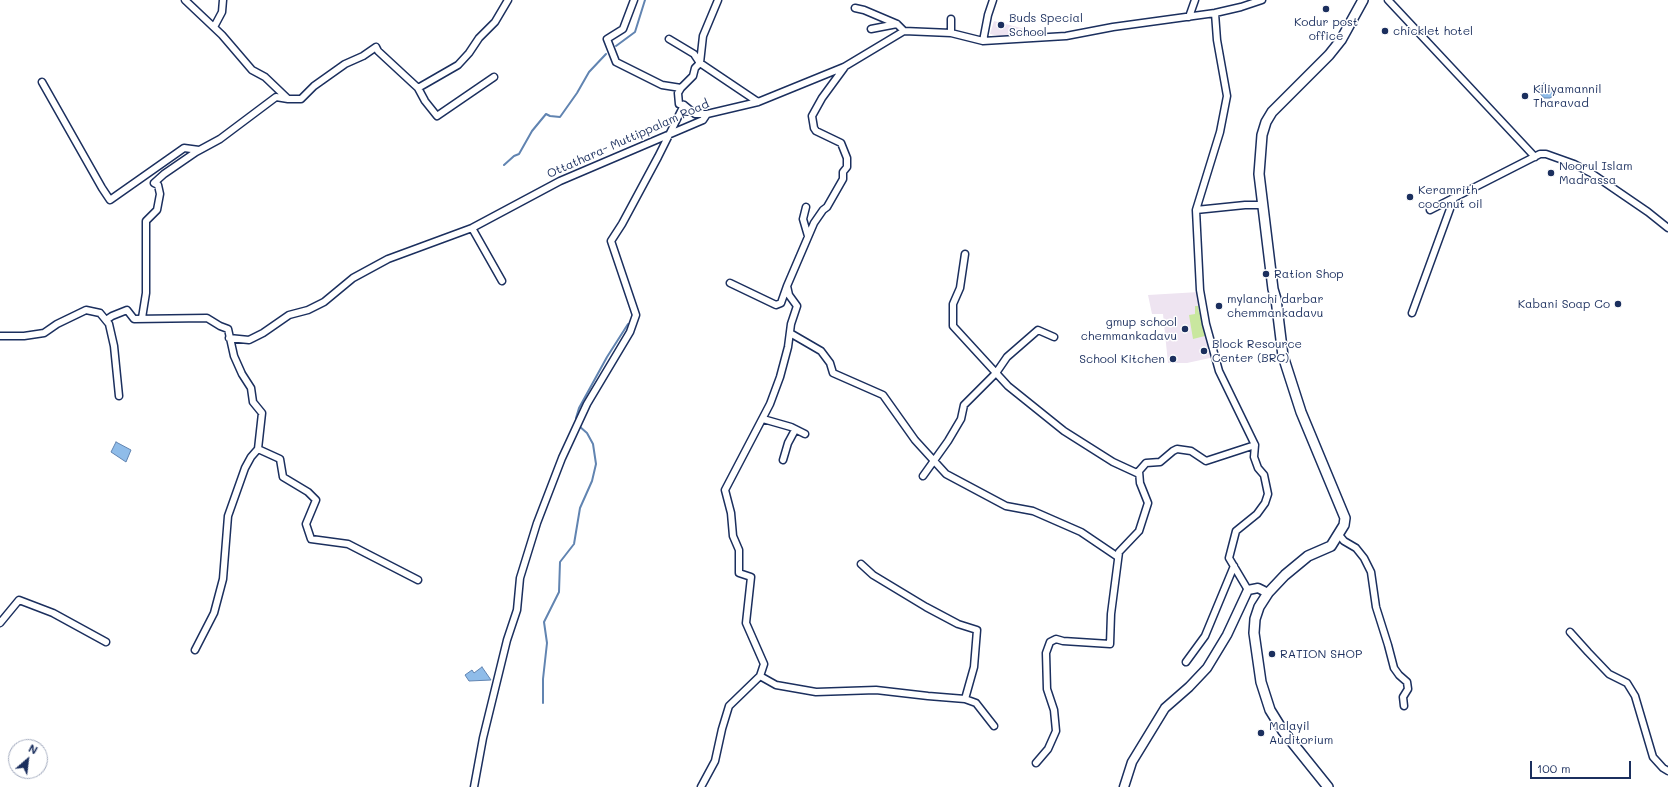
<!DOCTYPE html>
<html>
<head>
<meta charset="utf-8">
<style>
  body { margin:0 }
  #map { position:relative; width:1668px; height:787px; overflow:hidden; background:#fff; font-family:Mali,sans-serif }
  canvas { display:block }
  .north { position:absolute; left:8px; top:739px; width:40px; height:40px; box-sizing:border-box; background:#fff; border:1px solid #a4acbf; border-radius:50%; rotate:28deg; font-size:11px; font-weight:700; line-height:16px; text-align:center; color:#1b2f5e }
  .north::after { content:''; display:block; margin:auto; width:14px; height:18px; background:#1b2f5e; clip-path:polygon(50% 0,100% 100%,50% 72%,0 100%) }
  .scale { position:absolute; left:1530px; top:761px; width:101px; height:18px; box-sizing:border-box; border:2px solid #1b2f5e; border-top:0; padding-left:5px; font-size:12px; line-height:14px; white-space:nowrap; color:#1b2f5e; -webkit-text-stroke:3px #fff; paint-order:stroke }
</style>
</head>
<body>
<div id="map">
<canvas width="1668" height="787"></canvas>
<div class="north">N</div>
<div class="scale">100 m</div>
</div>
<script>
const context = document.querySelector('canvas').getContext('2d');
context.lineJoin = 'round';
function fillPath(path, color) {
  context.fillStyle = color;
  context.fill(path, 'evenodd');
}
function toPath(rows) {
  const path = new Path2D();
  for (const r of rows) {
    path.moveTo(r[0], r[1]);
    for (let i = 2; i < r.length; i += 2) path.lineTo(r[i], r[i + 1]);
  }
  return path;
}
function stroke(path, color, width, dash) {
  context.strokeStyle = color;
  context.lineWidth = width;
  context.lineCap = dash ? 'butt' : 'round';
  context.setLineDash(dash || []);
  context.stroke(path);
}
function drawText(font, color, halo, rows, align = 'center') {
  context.font = font + ' Mali,sans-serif';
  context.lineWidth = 3;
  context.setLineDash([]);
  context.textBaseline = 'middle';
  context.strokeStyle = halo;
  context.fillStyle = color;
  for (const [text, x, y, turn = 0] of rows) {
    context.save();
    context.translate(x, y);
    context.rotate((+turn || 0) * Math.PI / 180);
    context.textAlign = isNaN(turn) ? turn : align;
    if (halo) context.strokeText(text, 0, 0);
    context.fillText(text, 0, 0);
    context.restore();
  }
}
fillPath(toPath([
  [994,21,1025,29,1020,36,1005,37,990,34],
  [1199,292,1211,351,1210,358,1187,363,1168,363,1163,314,1152,314,1148,295]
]), '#eee4f1');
fillPath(toPath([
  [1195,306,1198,306,1199,313,1201,313,1205,336,1193,339,1189,315,1195,314]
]), '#c9e79f');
const water = toPath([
  [1544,83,1556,94,1550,98,1544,98,1538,91,1544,83],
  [116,442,131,450,126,462,111,452,116,442],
  [482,667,491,680,469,681,465,675,472,670,474,673,482,667]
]);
fillPath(water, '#8fbce9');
stroke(water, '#6184b1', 1);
stroke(toPath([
  [616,46,635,32,645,0],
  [504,165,514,156,519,154,532,131,546,114,550,116,560,117,577,93,589,72,606,54],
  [577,422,576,418,579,408,607,357,628,324],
  [543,703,543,679,547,643,544,622,559,592,560,562,574,544,580,508,592,481,596,464,593,444,587,433,579,426]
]), '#6184b1', 2);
const minor = toPath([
  [185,0,222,35,252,70,265,77,287,98],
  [634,0,623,29,607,39,616,62,662,85,681,88,693,76,695,68,700,63,758,102],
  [1388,0,1535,157],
  [855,8,864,10,897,24,904,31],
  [1215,13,1217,40,1227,96,1220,132,1196,210,1200,290,1206,324,1219,371,1255,445],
  [1189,17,1195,0],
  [214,27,222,12,223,0],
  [871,29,897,24],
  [951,33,951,19],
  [669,39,694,54,700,63,703,36,718,0],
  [983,41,988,15,993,0],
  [42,82,102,188,110,200,184,148,199,150],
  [418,88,425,101,437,116,494,77],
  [681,88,678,93,679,104,684,105,695,114,707,114],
  [806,207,803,219,808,236],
  [1196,210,1245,205,1263,205],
  [1430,210,1540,154,1546,154,1574,164,1591,173,1648,212,1668,228],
  [472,228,502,281],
  [965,254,960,288,953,304,953,326,1008,386,1064,431,1113,462,1139,474],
  [730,283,776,305,781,303,787,286],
  [1412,313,1454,198],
  [142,318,146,293,146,221,157,210,160,194,158,185,154,183,164,174,196,152,220,139,276,97,288,99,301,99,314,86,345,64,363,56,376,47,378,51,418,88,458,65,469,53,479,38,495,22,508,0],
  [106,320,112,316,127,310,134,319,207,318,220,326,228,329,234,356,242,374,251,388,253,402,262,413,258,449,251,457,245,468,228,516,223,579,214,613,195,650],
  [790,333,821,351,830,363,833,373,883,395,915,440,946,474,1006,506,1033,511,1081,532,1118,557],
  [0,336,24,336,44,333,57,324,86,310,100,313,109,324,114,346,119,396],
  [229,338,249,340,263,333,289,315,308,310,324,302,353,278,388,259,472,228,560,181,703,120,707,114,758,102,844,67,904,31,951,33,983,41,1066,36,1113,27,1215,13,1241,7,1262,0],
  [763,419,791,427,805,434],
  [258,449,280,459,283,477,308,492,316,500,306,524,311,539,348,544,418,580],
  [783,460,788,443,795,430],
  [923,476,948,441,961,419,964,405,996,373,1007,357,1038,330,1054,337],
  [1339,535,1344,541,1356,548,1364,558,1371,572,1376,607,1388,645,1394,668,1399,675,1407,682,1408,689,1403,697,1404,706],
  [861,564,873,575,926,607,958,624,977,630,974,667,965,699,976,703,994,726],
  [1248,590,1229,558,1236,531,1257,514,1265,503,1268,494,1264,475,1258,468,1254,457,1255,445],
  [0,623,19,600,53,613,106,642],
  [1570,632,1588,652,1609,674,1627,683,1635,696,1653,757,1663,768,1668,771],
  [1186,662,1205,636,1234,566],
  [760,676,776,685,816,692,876,690,928,696,965,699],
  [1036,763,1048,749,1056,731,1054,710,1047,689,1046,653,1050,642,1056,639,1063,641,1110,644,1111,614,1119,552,1139,531,1148,503,1140,483,1139,471,1146,463,1160,462,1173,451,1177,449,1191,451,1206,461,1255,445],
  [474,787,483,738,507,640,517,610,520,578,537,523,562,458,587,404,630,332,636,315,611,241,622,224,658,157,684,105],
  [701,787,715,761,722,729,729,706,760,676,764,664,746,623,751,577,739,573,739,550,733,536,731,513,725,490,770,404,780,377,788,347,791,324,797,306,789,295,787,286,814,223,823,210,827,207,843,179,843,172,847,167,847,158,841,143,816,131,814,128,812,116,822,98,844,68]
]);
const tertiary = toPath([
  [1124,787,1132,762,1165,708,1189,687,1207,668,1227,635,1248,590,1258,588,1268,593]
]);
const secondary = toPath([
  [1328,787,1283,731,1270,710,1261,682,1254,633,1255,619,1259,607,1268,593,1285,575,1308,556,1331,546,1344,525,1345,518,1301,412,1283,356,1276,299,1273,289,1259,174,1262,135,1266,122,1272,112,1329,55,1341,40,1363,0]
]);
stroke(minor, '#1b2f5e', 9);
stroke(tertiary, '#1b2f5e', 11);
stroke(secondary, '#1b2f5e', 12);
stroke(minor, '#fff', 6);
stroke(tertiary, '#fff', 8);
stroke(secondary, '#fff', 9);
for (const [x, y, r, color] of [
  [1326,9,4,"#1b2f5e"],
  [1001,25,4,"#1b2f5e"],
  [1385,31,4,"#1b2f5e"],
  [1525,96,4,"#1b2f5e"],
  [1551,173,4,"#1b2f5e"],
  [1410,197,4,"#1b2f5e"],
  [1266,274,4,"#1b2f5e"],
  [1618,304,4,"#1b2f5e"],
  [1219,306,4,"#1b2f5e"],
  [1185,329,4,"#1b2f5e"],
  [1204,351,4,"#1b2f5e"],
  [1173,359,4,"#1b2f5e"],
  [1272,654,4,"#1b2f5e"],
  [1261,733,4,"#1b2f5e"]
]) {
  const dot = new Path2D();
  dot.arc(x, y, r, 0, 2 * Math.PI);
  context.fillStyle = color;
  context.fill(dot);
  stroke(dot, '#fff', 1.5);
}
drawText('12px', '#1b2f5e', '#fff', [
  ["Buds Special",1009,18],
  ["School",1009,32],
  ["Kodur post",1326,22,"center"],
  ["office",1326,36,"center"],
  ["chicklet hotel",1393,31],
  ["Kiliyamannil",1533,89],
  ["Tharavad",1533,103],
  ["Noorul Islam",1559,166],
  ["Madrassa",1559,180],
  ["Keramrith",1418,190],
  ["coconut oil",1418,204],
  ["Ration Shop",1274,274],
  ["mylanchi darbar",1227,299],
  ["chemmankadavu",1227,313],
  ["Kabani Soap Co",1610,304,"right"],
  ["gmup school",1177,322,"right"],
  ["chemmankadavu",1177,336,"right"],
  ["Block Resource",1212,344],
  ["Center (BRC)",1212,358],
  ["School Kitchen",1165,359,"right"],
  ["RATION SHOP",1280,654],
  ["Malayil",1269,726],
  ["Auditorium",1269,740]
], 'left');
drawText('12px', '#1b2f5e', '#fff', [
  ["Ottathara- Muttippalam Road",628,139,-24]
]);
</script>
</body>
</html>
